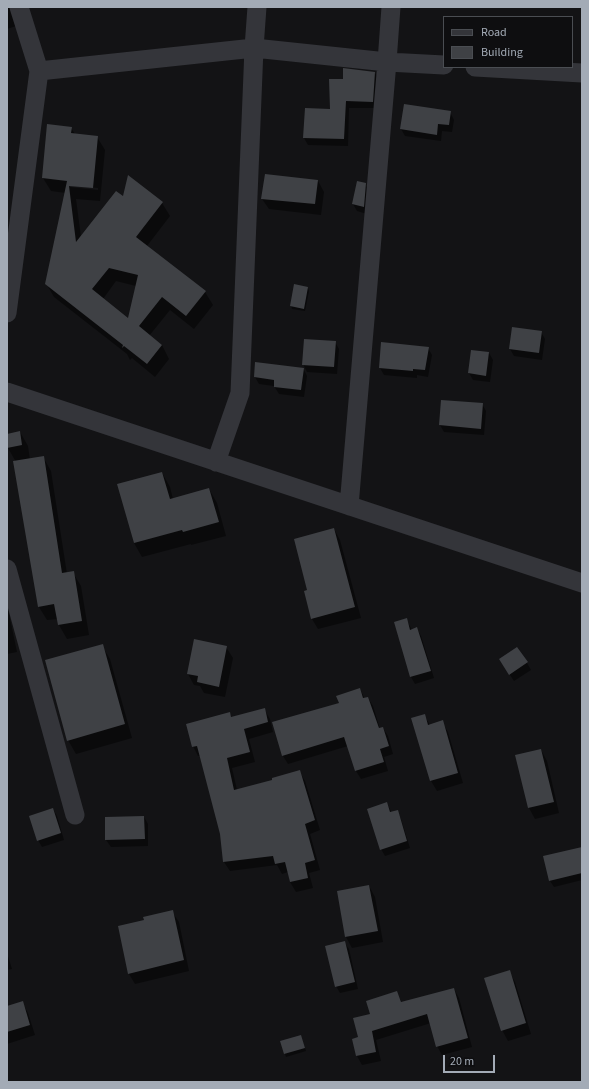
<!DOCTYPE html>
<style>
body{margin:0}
#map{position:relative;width:589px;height:1089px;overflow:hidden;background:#131315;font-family:"Source Sans 3",sans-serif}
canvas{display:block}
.frame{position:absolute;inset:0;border:8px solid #a3abb6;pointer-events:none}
.legend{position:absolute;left:443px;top:16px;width:130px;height:52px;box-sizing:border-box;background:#0e0e10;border:1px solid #4a4d52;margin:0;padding:5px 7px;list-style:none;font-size:12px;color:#a3abb6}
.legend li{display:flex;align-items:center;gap:8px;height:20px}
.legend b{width:20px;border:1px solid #4a4d52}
.scale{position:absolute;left:443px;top:1055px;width:52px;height:18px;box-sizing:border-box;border:2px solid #a3abb6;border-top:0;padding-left:5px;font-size:12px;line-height:14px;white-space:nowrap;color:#a3abb6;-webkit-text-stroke:3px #0e0e10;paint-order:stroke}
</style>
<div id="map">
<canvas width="589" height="1089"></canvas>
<div class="frame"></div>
<ul class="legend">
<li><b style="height:5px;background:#34353a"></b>Road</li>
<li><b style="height:11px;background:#3f4145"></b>Building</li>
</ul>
<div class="scale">20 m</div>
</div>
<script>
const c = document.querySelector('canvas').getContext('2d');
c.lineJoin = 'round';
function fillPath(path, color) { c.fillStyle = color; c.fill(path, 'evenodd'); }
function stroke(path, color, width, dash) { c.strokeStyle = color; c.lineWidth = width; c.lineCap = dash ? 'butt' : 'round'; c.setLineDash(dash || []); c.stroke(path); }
const shadow = new Path2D(`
 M 7,7 L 10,7 L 16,26 L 7,29 Z
 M 375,73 L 379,80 L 376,108 L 349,108 L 348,146 L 308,145 L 304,138 L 331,110 Z
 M 450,112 L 454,120 L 452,132 L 442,131 L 441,141 L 405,136 L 401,129 Z
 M 71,128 L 75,134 L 97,137 L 105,150 L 100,201 L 76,199 L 81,237 L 123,198 L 129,176 L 162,203 L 170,216 L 147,246 L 205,292 L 213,305 L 194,329 L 170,310 L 149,336 L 162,345 L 169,359 L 155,377 L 132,358 L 130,360 L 127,354 L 54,297 L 46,283 L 66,193 L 51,191 L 43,178 ZM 68,185 L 98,188 L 98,190 L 70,187 ZM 116,281 L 136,286 L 129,320 L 103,299 Z
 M 318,181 L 324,192 L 321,215 L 269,209 L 262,199 Z
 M 365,184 L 369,191 L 367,214 L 357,211 L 353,204 Z
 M 308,288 L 309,291 L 305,311 L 292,309 L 291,305 Z
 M 513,328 L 541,332 L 545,339 L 542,360 L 514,356 L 510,349 Z
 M 335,342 L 339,349 L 337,374 L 307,372 L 303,364 Z
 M 428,348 L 432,355 L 428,377 L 417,375 L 417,378 L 384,375 L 380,368 Z
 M 489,353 L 493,360 L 490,382 L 473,380 L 469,373 Z
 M 303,368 L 307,376 L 304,397 L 279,394 L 274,386 L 259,384 L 255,377 Z
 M 482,404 L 486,411 L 484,435 L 444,432 L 440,425 Z
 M 20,432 L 28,446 L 30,460 L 43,457 L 51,471 L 67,574 L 73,573 L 81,586 L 89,635 L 67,639 L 59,625 L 58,619 L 47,620 L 39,607 L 16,462 L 8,448 L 7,441 L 7,435 Z
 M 162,473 L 170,487 L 173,499 L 209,489 L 217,503 L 226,536 L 191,545 L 191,544 L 142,557 L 134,543 L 119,485 Z
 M 334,529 L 340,540 L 361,618 L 318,629 L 312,619 L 305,592 L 309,591 Z
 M 7,604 L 17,652 L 7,654 Z
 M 406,619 L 412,630 L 417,629 L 421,636 L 434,678 L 415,684 L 411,677 L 395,623 Z
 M 102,646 L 110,659 L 132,738 L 76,754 L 68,740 Z
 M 226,647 L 233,658 L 225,697 L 204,693 L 200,686 L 194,685 L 188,674 Z
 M 527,663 L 531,670 L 514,681 L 504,666 Z
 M 360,689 L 365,699 L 368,698 L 373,706 L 380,729 L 383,728 L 388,736 L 393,754 L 384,757 L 388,771 L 361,779 L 356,771 L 348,746 L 288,764 L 283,756 L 274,723 L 340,703 Z
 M 264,709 L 270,719 L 273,732 L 249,739 L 255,762 L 232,768 L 237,790 L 274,780 L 299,771 L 305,781 L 320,830 L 310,834 L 320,870 L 309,873 L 313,888 L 296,892 L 290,882 L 288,872 L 282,874 L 277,865 L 230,871 L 224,862 L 221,834 L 200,756 L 198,756 L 193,746 L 230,714 L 232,718 Z
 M 424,715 L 430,725 L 442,722 L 448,732 L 463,783 L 437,791 L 431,781 Z
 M 541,750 L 547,761 L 559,813 L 535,819 L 529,808 L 516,756 Z
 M 387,804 L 392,813 L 397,811 L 401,819 L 410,848 L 385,856 L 381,849 Z
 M 53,809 L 57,816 L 64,840 L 42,847 L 38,840 Z
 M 144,817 L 148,824 L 148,846 L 111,847 L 106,840 Z
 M 582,848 L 582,880 L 554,887 L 550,881 L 544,857 Z
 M 369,886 L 375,897 L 383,942 L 352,948 L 346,937 L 338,892 Z
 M 172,912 L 179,922 L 189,971 L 135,984 L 129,974 Z
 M 344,942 L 349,949 L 358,989 L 340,993 L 336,986 Z
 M 7,953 L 12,969 L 7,970 Z
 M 509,971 L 515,982 L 531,1034 L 508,1041 L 502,1030 Z
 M 454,989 L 459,998 L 472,1047 L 442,1055 L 437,1046 L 431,1023 L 376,1040 L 381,1061 L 362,1065 L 357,1056 L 353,1039 L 359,1038 L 371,1015 L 397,993 L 402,1003 Z
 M 22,1002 L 28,1013 L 35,1035 L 7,1044 L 7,1007 Z
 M 301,1036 L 306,1051 L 286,1057 L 281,1042 Z`);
const building = new Path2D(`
 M 343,68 L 375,72 L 373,102 L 346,101 L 344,139 L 303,138 L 305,108 L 330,109 L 329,79 L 343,79 Z
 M 404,104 L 451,111 L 449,125 L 438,124 L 437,135 L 400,129 Z
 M 47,124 L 72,127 L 71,133 L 98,136 L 93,188 L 69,186 L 76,242 L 116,191 L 123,196 L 128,175 L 163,202 L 136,237 L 206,291 L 186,316 L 162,297 L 139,326 L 162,345 L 147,364 L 124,346 L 122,348 L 123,345 L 45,284 L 67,181 L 42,178 ZM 109,268 L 138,275 L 128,318 L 92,289 Z
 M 265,174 L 318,180 L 315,204 L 261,199 Z
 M 357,181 L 366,183 L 364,207 L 352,204 Z
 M 294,284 L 308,287 L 304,309 L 290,306 Z
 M 512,327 L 542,331 L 539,353 L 509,349 Z
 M 304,339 L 336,341 L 334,367 L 302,365 Z
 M 381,342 L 429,347 L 425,370 L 413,369 L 413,371 L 379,368 Z
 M 471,350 L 489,352 L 486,376 L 468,373 Z
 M 255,362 L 304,368 L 301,390 L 274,387 L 274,380 L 254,377 Z
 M 441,400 L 483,403 L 481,429 L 439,425 Z
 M 20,431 L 22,445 L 7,448 L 7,434 Z
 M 44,456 L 62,573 L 74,571 L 82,621 L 58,625 L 54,604 L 38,607 L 13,461 Z
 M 162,472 L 170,499 L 209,488 L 219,522 L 183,532 L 182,530 L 134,543 L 117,484 Z
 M 334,528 L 355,607 L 311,619 L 304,591 L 307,590 L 294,539 Z
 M 407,618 L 410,630 L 417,627 L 431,671 L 410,677 L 394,622 Z
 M 194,639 L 227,646 L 219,687 L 197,682 L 198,676 L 187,674 Z
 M 103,644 L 125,724 L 67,741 L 45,660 Z
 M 517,647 L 528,662 L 509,675 L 499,659 Z
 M 360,688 L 363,698 L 368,697 L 379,728 L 383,727 L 389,746 L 380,749 L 384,762 L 355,771 L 344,737 L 282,756 L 272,722 L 339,703 L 336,696 Z
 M 265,708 L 268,722 L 244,729 L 250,752 L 227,758 L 234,790 L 272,780 L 272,778 L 300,770 L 315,820 L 305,824 L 315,860 L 305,863 L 308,878 L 290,882 L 285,862 L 275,864 L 273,856 L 223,862 L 220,834 L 197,746 L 192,747 L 186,724 L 230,712 L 231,717 Z
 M 425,714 L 428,725 L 443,720 L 458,773 L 430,781 L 411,718 Z
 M 541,749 L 554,802 L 528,808 L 515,755 Z
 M 387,802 L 390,812 L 398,810 L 407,841 L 380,850 L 367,809 Z
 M 53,808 L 61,833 L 37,841 L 29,816 Z
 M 144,816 L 145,839 L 105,840 L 105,817 Z
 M 582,847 L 582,873 L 549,881 L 543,856 Z
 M 369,885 L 378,931 L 345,937 L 337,891 Z
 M 173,910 L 184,960 L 128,974 L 118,926 L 144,920 L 143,917 Z
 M 345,941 L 355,982 L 335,987 L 325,946 Z
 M 510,970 L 526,1023 L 501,1031 L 484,978 Z
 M 454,988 L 468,1038 L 436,1047 L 427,1014 L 372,1031 L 376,1052 L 356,1056 L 352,1039 L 358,1037 L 353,1018 L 370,1014 L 366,1001 L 397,991 L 401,1002 Z
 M 23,1001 L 30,1025 L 7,1032 L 7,1006 Z
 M 301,1035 L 305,1048 L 284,1054 L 280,1041 Z`);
const minor = new Path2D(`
 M 19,7 L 39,71 L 254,48 L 387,62 L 444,65
 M 475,67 L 582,73
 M 7,313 L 39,71
 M 7,392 L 582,583
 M 216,462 L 240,393 L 254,48 L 257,7
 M 349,506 L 387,62 L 391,7
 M 7,569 L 75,815`);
fillPath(shadow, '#0007');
fillPath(building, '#3f4145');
stroke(minor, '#34353a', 19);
</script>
